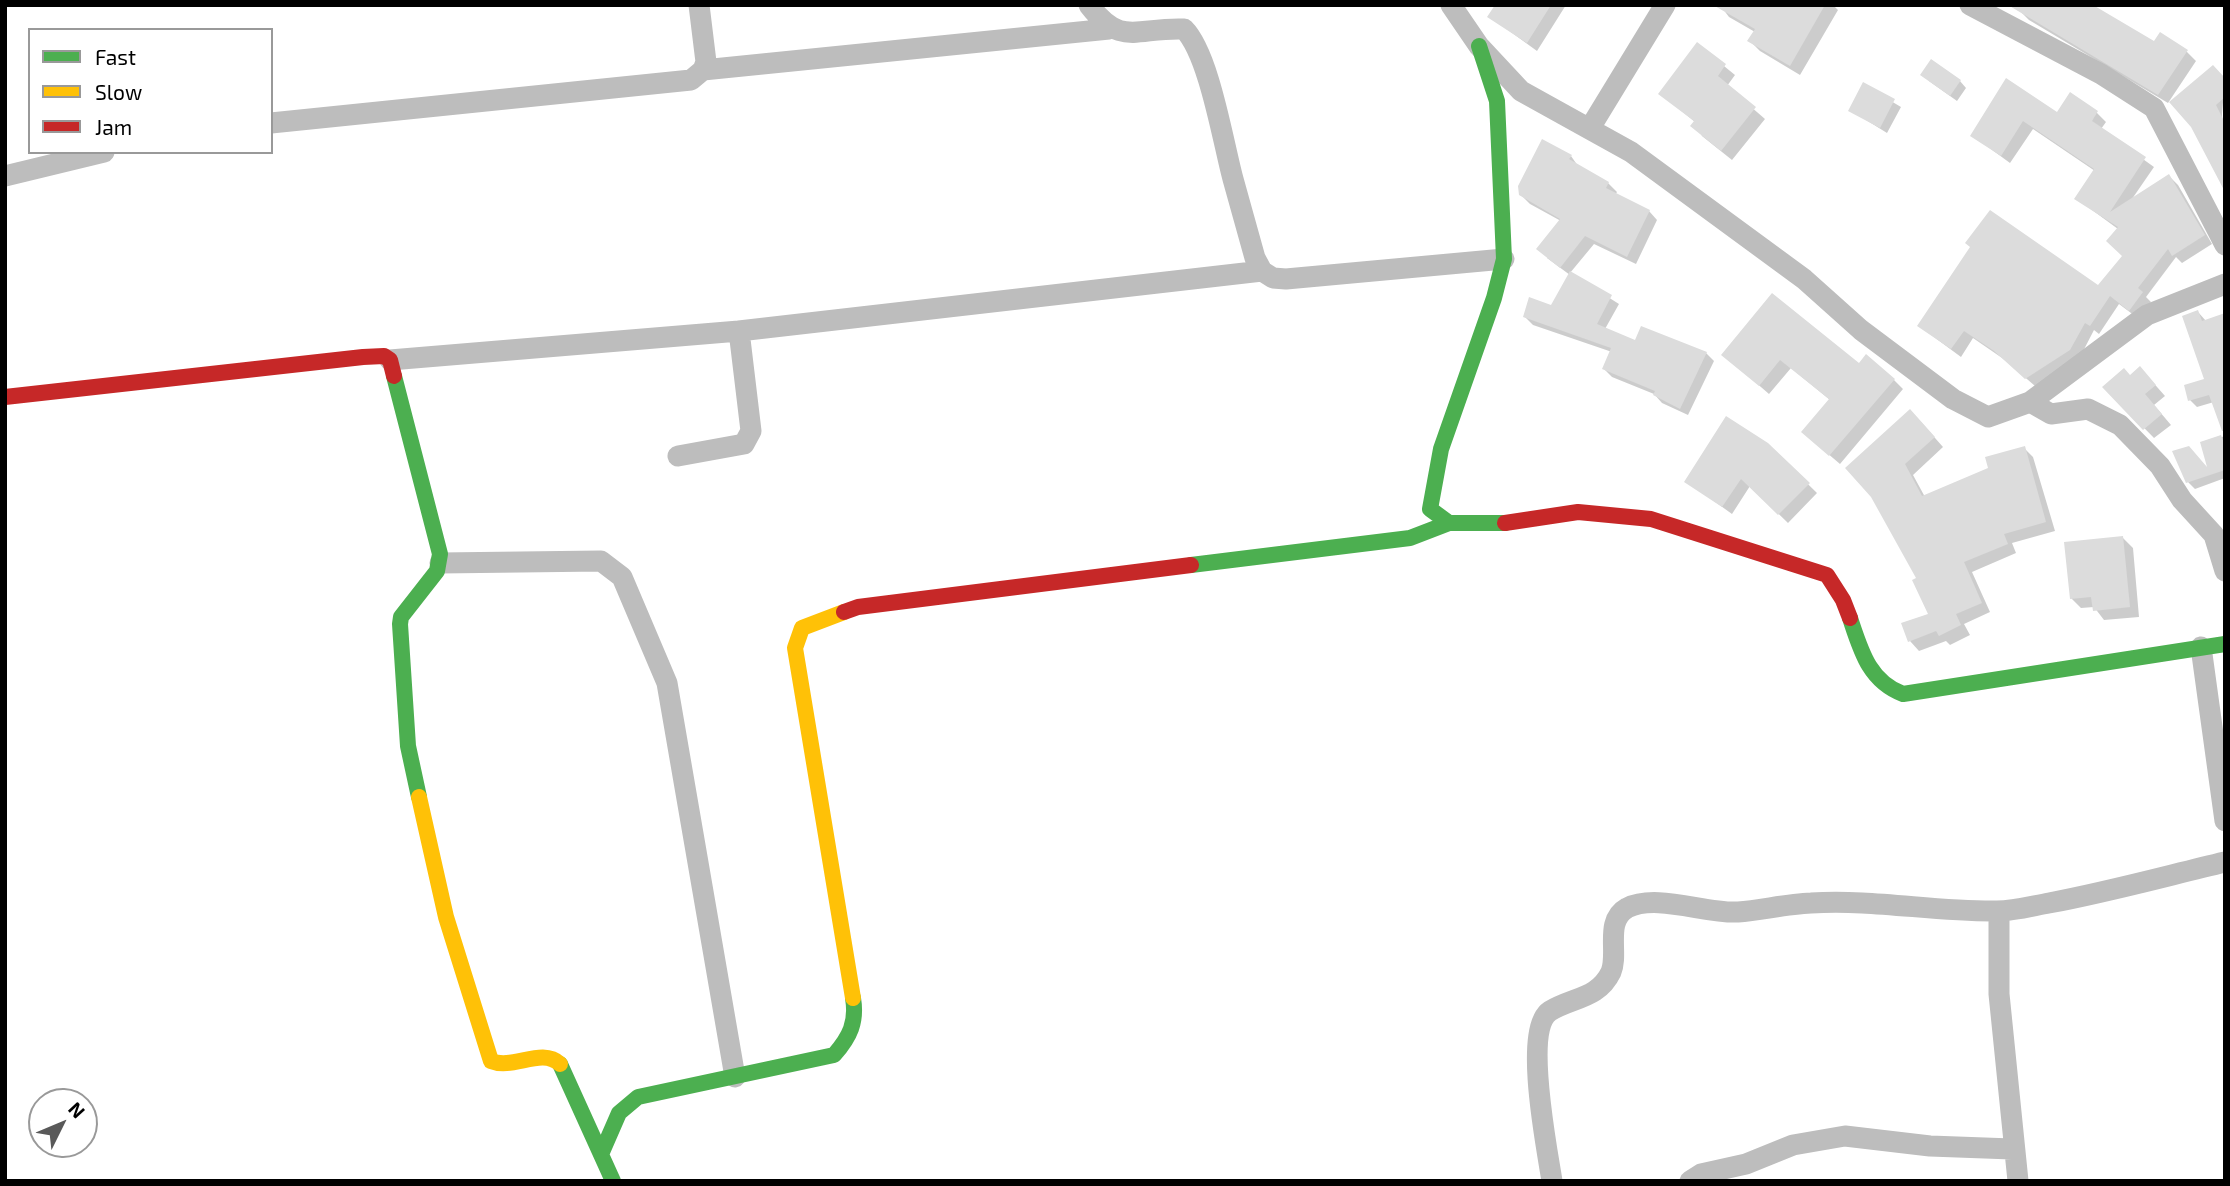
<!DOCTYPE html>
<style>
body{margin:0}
#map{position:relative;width:2230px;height:1186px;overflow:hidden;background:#fff;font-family:"Exo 2",sans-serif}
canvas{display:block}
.frame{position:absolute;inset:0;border:7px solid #000;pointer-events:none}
.legend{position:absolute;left:28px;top:28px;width:245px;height:126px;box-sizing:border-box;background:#fff;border:2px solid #999;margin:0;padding:9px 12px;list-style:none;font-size:21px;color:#000}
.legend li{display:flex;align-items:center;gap:14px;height:35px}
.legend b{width:35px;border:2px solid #999}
.north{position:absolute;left:28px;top:1088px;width:70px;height:70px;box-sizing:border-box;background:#fff;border:2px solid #999;border-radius:50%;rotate:47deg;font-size:19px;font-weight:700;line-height:28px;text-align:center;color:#000}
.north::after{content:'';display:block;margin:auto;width:24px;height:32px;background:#595959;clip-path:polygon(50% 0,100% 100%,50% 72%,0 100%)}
</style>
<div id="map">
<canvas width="2230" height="1186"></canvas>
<div class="frame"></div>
<ul class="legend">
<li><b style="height:9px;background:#4caf50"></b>Fast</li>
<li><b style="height:9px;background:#ffc107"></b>Slow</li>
<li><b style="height:9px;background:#c62828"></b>Jam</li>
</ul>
<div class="north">N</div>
</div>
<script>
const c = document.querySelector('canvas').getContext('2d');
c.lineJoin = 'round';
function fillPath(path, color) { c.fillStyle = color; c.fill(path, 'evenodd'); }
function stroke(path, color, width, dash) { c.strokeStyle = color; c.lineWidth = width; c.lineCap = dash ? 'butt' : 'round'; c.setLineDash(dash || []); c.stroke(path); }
const shadow = new Path2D(`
 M 1497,5 L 1566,5 L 1537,51 L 1490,17 Z
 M 1720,5 L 1833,5 L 1838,10 L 1800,75 L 1760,51 L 1750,41 L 1755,32 L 1729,17 Z
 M 2020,11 L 2187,52 L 2196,61 L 2168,103 L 2029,20 Z
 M 1697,44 L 1735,75 L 1727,86 L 1765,119 L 1732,160 L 1702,136 L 1695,122 L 1661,94 Z
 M 2225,80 L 2222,114 L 2225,187 L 2193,126 Z
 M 1929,81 L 1960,81 L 1966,88 L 1957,101 Z
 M 2006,81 L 2058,114 L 2097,113 L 2106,122 L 2101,129 L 2154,167 L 2132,199 L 2169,176 L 2178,185 L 2212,244 L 2182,263 L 2176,257 L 2146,297 L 2151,302 L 2139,319 L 2119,304 L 2099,334 L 2094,330 L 2079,359 L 2035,386 L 2005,360 L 1973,338 L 1961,357 L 1919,326 L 2098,287 L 2124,256 L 2118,229 L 2077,199 L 2095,171 L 2033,129 L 2010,163 L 1973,136 Z
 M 1864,85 L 1901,107 L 1887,133 L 1850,110 Z
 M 1571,156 L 1578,166 L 1608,183 L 1617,192 L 1615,195 L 1649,211 L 1657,220 L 1636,264 L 1594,244 L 1570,273 L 1619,304 L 1605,329 L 1636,342 L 1642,328 L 1706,353 L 1714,361 L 1688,415 L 1662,403 L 1654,394 L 1612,377 L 1604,369 L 1612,352 L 1533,325 L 1525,317 L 1552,307 L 1570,275 L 1547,258 L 1561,221 L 1530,204 L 1520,194 Z
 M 2198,312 L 2206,321 L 2225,315 L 2225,433 L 2214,402 L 2197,407 L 2190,400 L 2206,380 Z
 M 1724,355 L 1859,366 L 1894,380 L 1903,389 L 1840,464 L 1813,441 L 1830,400 L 1791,368 L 1769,394 Z
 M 2131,377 L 2150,379 L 2165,396 L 2154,405 L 2171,425 L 2154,438 L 2104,387 Z
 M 1920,421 L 1943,447 L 1913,475 L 1925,497 L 1990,469 L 2024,448 L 2033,457 L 2055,531 L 2012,543 L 2016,553 L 1972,572 L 1990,612 L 1964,624 L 1970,635 L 1950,645 L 1946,641 L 1919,651 L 1910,641 L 1930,615 L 1918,579 L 1872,496 Z
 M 2225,436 L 2225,478 L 2195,489 L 2188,482 L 2210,472 L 2202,443 Z
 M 1767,444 L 1817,493 L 1788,523 L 1750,486 L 1732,514 L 1686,481 Z
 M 2123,538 L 2133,548 L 2139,617 L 2104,620 L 2094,607 L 2081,608 L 2071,598 Z`);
const building = new Path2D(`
 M 1495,5 L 1551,5 L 1527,43 L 1487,17 Z
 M 1713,5 L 1825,5 L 1790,66 L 1747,41 L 1755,29 Z
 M 2008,5 L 2093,5 L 2154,41 L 2160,32 L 2188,50 L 2158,95 Z
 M 1697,42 L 1726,64 L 1718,76 L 1756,107 L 1721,151 L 1690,126 L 1694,121 L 1658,94 Z
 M 1931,59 L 1961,80 L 1950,96 L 1920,75 Z
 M 2213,65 L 2225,78 L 2225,97 L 2216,105 L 2225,123 L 2225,192 L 2191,127 L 2169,102 Z
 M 2006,78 L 2057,112 L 2070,92 L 2098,111 L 2092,121 L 2146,157 L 2110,212 L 2169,174 L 2205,235 L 2172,256 L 2168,249 L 2138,288 L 2143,292 L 2129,311 L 2110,296 L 2090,326 L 2085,323 L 2070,350 L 2025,379 L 1994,351 L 1964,331 L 1951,349 L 1917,326 L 1970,247 L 1965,243 L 1990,210 L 2098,285 L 2122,256 L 2106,241 L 2118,227 L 2074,199 L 2094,169 L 2023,121 L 2001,156 L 1970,136 Z
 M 1863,82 L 1895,99 L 1880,128 L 1848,111 Z
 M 1542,139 L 1572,155 L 1569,159 L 1609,182 L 1606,188 L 1650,210 L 1627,257 L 1585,236 L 1560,268 L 1536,249 L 1560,219 L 1519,195 L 1518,186 Z
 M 1570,271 L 1612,295 L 1597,324 L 1635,340 L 1641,326 L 1707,352 L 1680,409 L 1653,395 L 1655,391 L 1602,369 L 1611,348 L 1523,317 L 1529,297 L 1551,305 Z
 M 1772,293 L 1859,363 L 1866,354 L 1895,379 L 1829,456 L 1801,432 L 1829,399 L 1780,360 L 1759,386 L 1721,355 Z
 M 2198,310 L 2202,321 L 2225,313 L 2225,431 L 2222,431 L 2209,395 L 2188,401 L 2184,385 L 2204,379 L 2182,316 Z
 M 2140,366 L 2156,385 L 2145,394 L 2162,414 L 2143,430 L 2102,387 L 2124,368 L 2130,375 Z
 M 1910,409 L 1935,437 L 1905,464 L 1922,496 L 1988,468 L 1985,457 L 2025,446 L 2046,522 L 2004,534 L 2008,544 L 1964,562 L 1982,603 L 1956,614 L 1961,625 L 1939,636 L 1936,631 L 1908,642 L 1901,623 L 1928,614 L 1912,580 L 1916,578 L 1871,497 L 1845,468 Z
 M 1726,416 L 1768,443 L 1810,483 L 1778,515 L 1741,479 L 1722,507 L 1684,482 Z
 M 2221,435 L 2225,446 L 2225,470 L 2186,483 L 2172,451 L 2189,446 L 2207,467 L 2200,442 Z
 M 2123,536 L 2130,607 L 2093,611 L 2091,597 L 2070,599 L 2064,542 Z`);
const street = new Path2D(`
 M 1089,5 C 1122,48 1136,27 1184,29 C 1209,54 1223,142 1233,179 C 1240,205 1248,232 1255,258 L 1262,271 L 1273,278 L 1286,279 L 1504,259
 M 1451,5 L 1479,46 L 1521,91 L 1631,152 L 1804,279 L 1861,330 L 1953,399 L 1988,417 L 2030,402 L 2147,315 L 2225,284
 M 1970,5 L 2101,74 L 2154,108 L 2225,245
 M 703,70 L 1109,29
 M 271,123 L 691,80 L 703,70 L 706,62 L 699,5
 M 1590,128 L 1665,5
 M 5,176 L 104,152
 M 390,360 L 739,331 L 1262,271
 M 2030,402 L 2051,414 L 2088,409 L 2120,425 L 2160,466 L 2182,500 L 2214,535 L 2225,571
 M 678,456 L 744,444 L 751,431 L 739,331
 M 440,563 L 601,561 L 622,577 L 667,683 L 735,1077
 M 2201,647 L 2225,821
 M 1999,911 L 1999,994 L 2018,1181
 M 1552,1181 C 1547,1149 1523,1029 1550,1011 C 1573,997 1598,999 1611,972 C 1619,953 1604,921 1627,908 C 1656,893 1706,914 1738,912 C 1762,910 1787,904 1811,903 C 1873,899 1935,912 1997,911 C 2014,911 2032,906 2049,903 C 2108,892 2166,876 2225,862
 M 1690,1181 L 1701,1174 L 1746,1164 L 1793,1145 L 1845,1136 L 1930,1146 L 2012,1149`);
const fast = new Path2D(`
 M 1479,46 L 1497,101 L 1504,259 L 1494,298 L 1441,449 L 1430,509 L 1449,523 L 1505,523
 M 394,376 L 440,554 L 437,571 L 401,617 L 400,624 L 408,746 L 419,797
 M 1191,565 L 1410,538 L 1449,523
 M 1850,618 C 1861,651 1869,681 1903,694 L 2225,644
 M 560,1064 L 613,1181
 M 602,1152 L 619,1113 L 638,1097 L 834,1055 C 850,1037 857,1022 853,998`);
const slow = new Path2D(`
 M 844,612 L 802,628 L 795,648 L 853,998
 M 419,797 L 446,917 L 491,1061 C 513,1070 542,1047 560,1064`);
const jam = new Path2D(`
 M 5,397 L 363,357 L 384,356 L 390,360 L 394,376
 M 1505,523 L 1578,512 L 1651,519 L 1827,575 L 1843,600 L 1850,618
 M 844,612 L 858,607 L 1191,565`);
fillPath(shadow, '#0003');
fillPath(building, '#dcdcdc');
stroke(street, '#bdbdbd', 21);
stroke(fast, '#4caf50', 16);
stroke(slow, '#ffc107', 16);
stroke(jam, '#c62828', 16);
</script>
